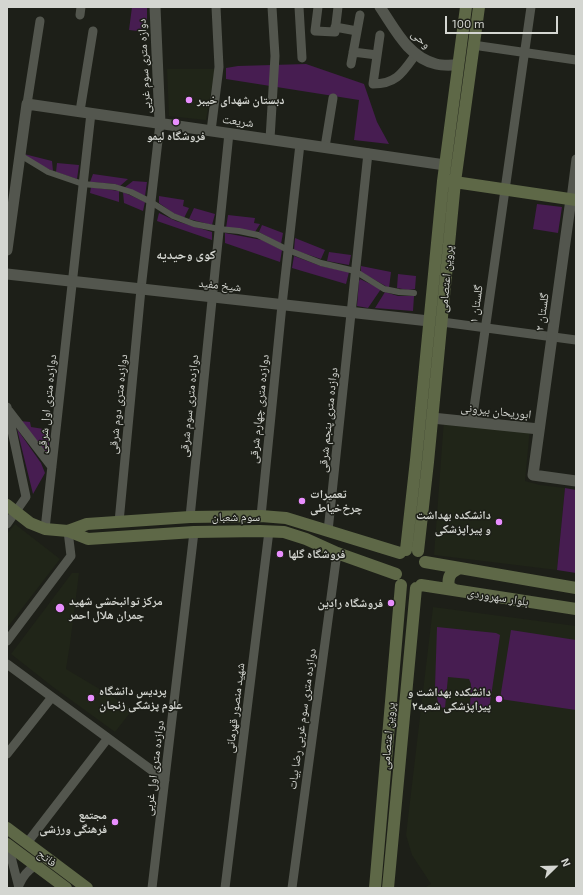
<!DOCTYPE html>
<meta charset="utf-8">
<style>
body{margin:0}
#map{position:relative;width:583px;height:895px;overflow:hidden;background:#1d1f18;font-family:"Exo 2",sans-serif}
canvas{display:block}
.frame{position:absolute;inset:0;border:8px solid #d4d6d1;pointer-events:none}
.north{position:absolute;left:535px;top:847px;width:40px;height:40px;-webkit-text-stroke:3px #1d1f18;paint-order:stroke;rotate:67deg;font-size:11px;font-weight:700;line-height:16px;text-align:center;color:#d4d6d1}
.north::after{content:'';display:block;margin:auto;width:14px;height:18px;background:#d4d6d1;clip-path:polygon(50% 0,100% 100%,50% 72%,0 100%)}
.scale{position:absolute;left:445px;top:16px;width:113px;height:18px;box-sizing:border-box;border:2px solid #d4d6d1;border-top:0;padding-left:5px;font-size:12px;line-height:14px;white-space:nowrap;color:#d4d6d1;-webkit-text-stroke:3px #1d1f18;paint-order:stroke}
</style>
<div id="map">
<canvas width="583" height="895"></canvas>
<div class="frame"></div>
<div class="north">N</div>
<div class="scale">100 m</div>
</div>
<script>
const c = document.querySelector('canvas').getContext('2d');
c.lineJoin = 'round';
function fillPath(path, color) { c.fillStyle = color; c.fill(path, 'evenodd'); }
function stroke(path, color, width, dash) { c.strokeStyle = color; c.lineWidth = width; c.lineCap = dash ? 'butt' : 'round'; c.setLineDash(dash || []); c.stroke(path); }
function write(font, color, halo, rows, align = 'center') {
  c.font = font + ' "Exo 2","Noto Naskh Arabic",sans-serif'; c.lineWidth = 3; c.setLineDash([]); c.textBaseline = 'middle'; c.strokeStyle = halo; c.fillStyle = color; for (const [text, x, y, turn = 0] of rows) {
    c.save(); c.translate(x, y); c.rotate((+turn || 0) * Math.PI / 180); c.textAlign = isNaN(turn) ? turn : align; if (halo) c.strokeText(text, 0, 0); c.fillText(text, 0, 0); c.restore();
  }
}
const built = new Path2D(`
 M 167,69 L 215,69 L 206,120 L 169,116 Z
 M 444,419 L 530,428 L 525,481 L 540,485 L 565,488 L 557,570 L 434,555 Z
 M 15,524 L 60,559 L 7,628 L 7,534 Z
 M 72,573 L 79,573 L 70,644 L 66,669 L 133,709 L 115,732 L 53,687 L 11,654 Z
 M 433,607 L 576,626 L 576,888 L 424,888 L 431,884 L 412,855 L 406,835 Z`);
const green = new Path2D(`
 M 132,7 L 147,7 L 147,32 L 129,30 Z
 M 306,64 L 364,84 L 377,122 L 389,144 L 354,140 L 359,100 L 226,79 L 226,68 L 238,66 Z
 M 24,154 L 52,161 L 53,171 L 39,165 Z
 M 57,163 L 79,165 L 77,179 L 56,172 Z
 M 93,174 L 128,179 L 120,186 L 115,184 L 90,182 Z
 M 133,181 L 147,182 L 145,196 L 124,188 Z
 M 91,187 L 119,191 L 119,202 L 90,193 Z
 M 123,192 L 145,202 L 143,211 L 124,203 Z
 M 159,196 L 184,200 L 183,206 L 189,208 L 184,218 L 173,213 L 159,203 Z
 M 537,204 L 562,207 L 558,233 L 533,229 Z
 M 194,208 L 215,214 L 212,225 L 189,219 Z
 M 159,213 L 176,221 L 212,232 L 212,240 L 157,221 Z
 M 228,215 L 255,218 L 254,223 L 260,224 L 255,232 L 226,228 Z
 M 262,225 L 283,233 L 281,244 L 259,232 Z
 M 225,233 L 262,240 L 282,250 L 280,262 L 225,243 Z
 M 295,238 L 325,250 L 321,259 L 294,250 Z
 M 329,252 L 351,255 L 349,265 L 327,261 Z
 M 294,256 L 321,266 L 349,272 L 346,284 L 292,268 Z
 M 361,266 L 391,272 L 389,288 L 361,272 Z
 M 398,274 L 416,276 L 415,289 L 408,290 L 397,288 Z
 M 360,279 L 381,289 L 368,308 L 357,306 L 359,281 Z
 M 385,292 L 398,296 L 414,296 L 413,311 L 375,308 Z
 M 20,421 L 30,422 L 31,427 L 50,430 L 48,456 Z
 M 17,429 L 41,463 L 45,473 L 33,494 Z
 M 565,488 L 576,490 L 576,573 L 557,570 Z
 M 437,627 L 496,633 L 500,635 L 489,710 L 470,710 L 471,684 L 469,679 L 448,677 L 445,708 L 439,707 L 435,687 Z
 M 511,630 L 576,640 L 576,710 L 500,699 Z`);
const pedestrian = new Path2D(`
 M 20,155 L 48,172 L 83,184 L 115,187 L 131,192 L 151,202 L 173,216 L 194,224 L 219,229 L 239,231 L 258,235 L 288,250 L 321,263 L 355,271 L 384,289 L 399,292 L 414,293`);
const minor = new Path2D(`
 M 299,7 L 302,58
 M 318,7 L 315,31 L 335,32 L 338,7
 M 80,15 L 81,7
 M 335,27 L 357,31
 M 380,35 L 373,84 C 397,84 403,72 416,54
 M 473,45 L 576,60
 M 353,52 L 377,55
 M 351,64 L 360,15
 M 27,104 L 40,21
 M 80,111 L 93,31
 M 211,131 L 219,67 L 216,7
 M 270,139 L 275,56 L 272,7
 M 325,147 L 333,98
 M 571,199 L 576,159
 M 442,322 L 576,340
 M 7,407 L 26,497 L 7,524
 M 9,411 L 52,467
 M 472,422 L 531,7
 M 261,516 L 282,305 L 300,144
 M 190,517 L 229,133
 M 119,522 L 141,289 L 160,123
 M 45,529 L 91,113
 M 328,531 L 368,153
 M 7,641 L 71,556 L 68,531
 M 7,664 L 165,780
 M 7,754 L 52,697
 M 27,843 L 108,738
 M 8,845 L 19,888
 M 19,885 C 23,876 27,871 36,865
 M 152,888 L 194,532
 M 225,888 L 269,531
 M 292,888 L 337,553`);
const tertiary = new Path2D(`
 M 155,7 L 160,123
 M 380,7 C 395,29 408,57 436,64 C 443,66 451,65 458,65
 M 571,199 L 533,475 L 576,481
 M 7,250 L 27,104 L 445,165
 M 7,274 L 429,321
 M 432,418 L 539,429`);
const secondary = new Path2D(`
 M 448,181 L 576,200
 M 7,505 L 30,523 L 45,529 L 68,531 L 88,539 L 194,532 L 260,531 L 284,532 L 306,539 L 337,553 L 396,574
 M 68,531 L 87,524 L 190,517 L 261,516 L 286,518 L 400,553
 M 406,550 L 416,460 L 443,181 L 466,7
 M 418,551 L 428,462 L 455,182 L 479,7
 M 425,562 L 576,588
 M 421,585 L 576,609
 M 455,590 L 449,587 C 447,576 451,572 460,568
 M 7,828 L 87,888
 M 7,844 L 66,888
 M 375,888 L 401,585
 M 388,888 L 416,588`);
const markers = [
 [189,100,4,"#e98efe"],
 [176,122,4,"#e98efe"],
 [302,501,4,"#e98efe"],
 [499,522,4,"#e98efe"],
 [280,554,4,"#e98efe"],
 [391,603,4,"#e98efe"],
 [60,608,5,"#e98efe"],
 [91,698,4,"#e98efe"],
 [499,699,4,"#e98efe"],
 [115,822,4,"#e98efe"]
];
const streetNames = [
 ["وحی",421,39,44],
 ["دوازه متری سوم غربی",144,66,-93],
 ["شریعت",238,121,8],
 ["پروین اعتصامی",446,279,-85],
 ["شیخ مفید",220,285,6],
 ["گلستان ۱",476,304,-82],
 ["گلستان ۲",542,312,-82],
 ["دوازده متری اول شرقی",47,404,-84],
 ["دوازده متری دوم شرقی",118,404,-84],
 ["دوازده متری سوم شرقی",189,406,-84],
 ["دوازده متری چهارم شرقی",259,409,-84],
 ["ابوریحان بیرونی",496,411,6],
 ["دوازده متری پنجم شرقی",328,420,-84],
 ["سوم شعبان",236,517],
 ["بلوار سهروردی",498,597,9],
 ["شهید منصور قهرمانی",235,708,-83],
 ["دوازده متری سوم غربی رضا بیات",302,719,-82],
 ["پروین اعتصامی",388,736,-85],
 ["دوازده متری اول غربی",154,768,-83],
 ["فاتح",47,858,37]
];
const poiNames = [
 ["دبستان شهدای خیبر",197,100],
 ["فروشگاه لیمو",176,136,"center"],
 ["تعمیرات",310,494],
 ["چرخ‌خیاطی",310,508],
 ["دانشکده بهداشت",491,515,"right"],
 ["و پیراپزشکی",491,529,"right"],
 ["فروشگاه گلها",288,554],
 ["مرکز توانبخشی شهید",69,601],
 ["چمران هلال احمر",69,615],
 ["فروشگاه رادین",383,603,"right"],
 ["پردیس دانشگاه",99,691],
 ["علوم پزشکى زنجان",99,705],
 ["دانشکده بهداشت و",491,692,"right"],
 ["پیراپزشکى شعبه۲",491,706,"right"],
 ["مجتمع",107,815,"right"],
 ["فرهنگی ورزشی",107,829,"right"]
];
const neighbourhoodNames = [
 ["کوی وحیدیه",186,255]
];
fillPath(built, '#202518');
fillPath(green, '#471d51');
stroke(pedestrian, '#53564e', 6);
stroke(minor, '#53564e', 9);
stroke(tertiary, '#53564e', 11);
stroke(secondary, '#5e6847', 12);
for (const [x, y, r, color] of markers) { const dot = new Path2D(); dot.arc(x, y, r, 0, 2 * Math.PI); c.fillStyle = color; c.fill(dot); stroke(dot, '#1d1f18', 1.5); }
write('12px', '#d4d6d1', '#1d1f18', streetNames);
write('bold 12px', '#d4d6d1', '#1d1f18', poiNames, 'left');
write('bold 13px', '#d4d6d1', '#1d1f18', neighbourhoodNames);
</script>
